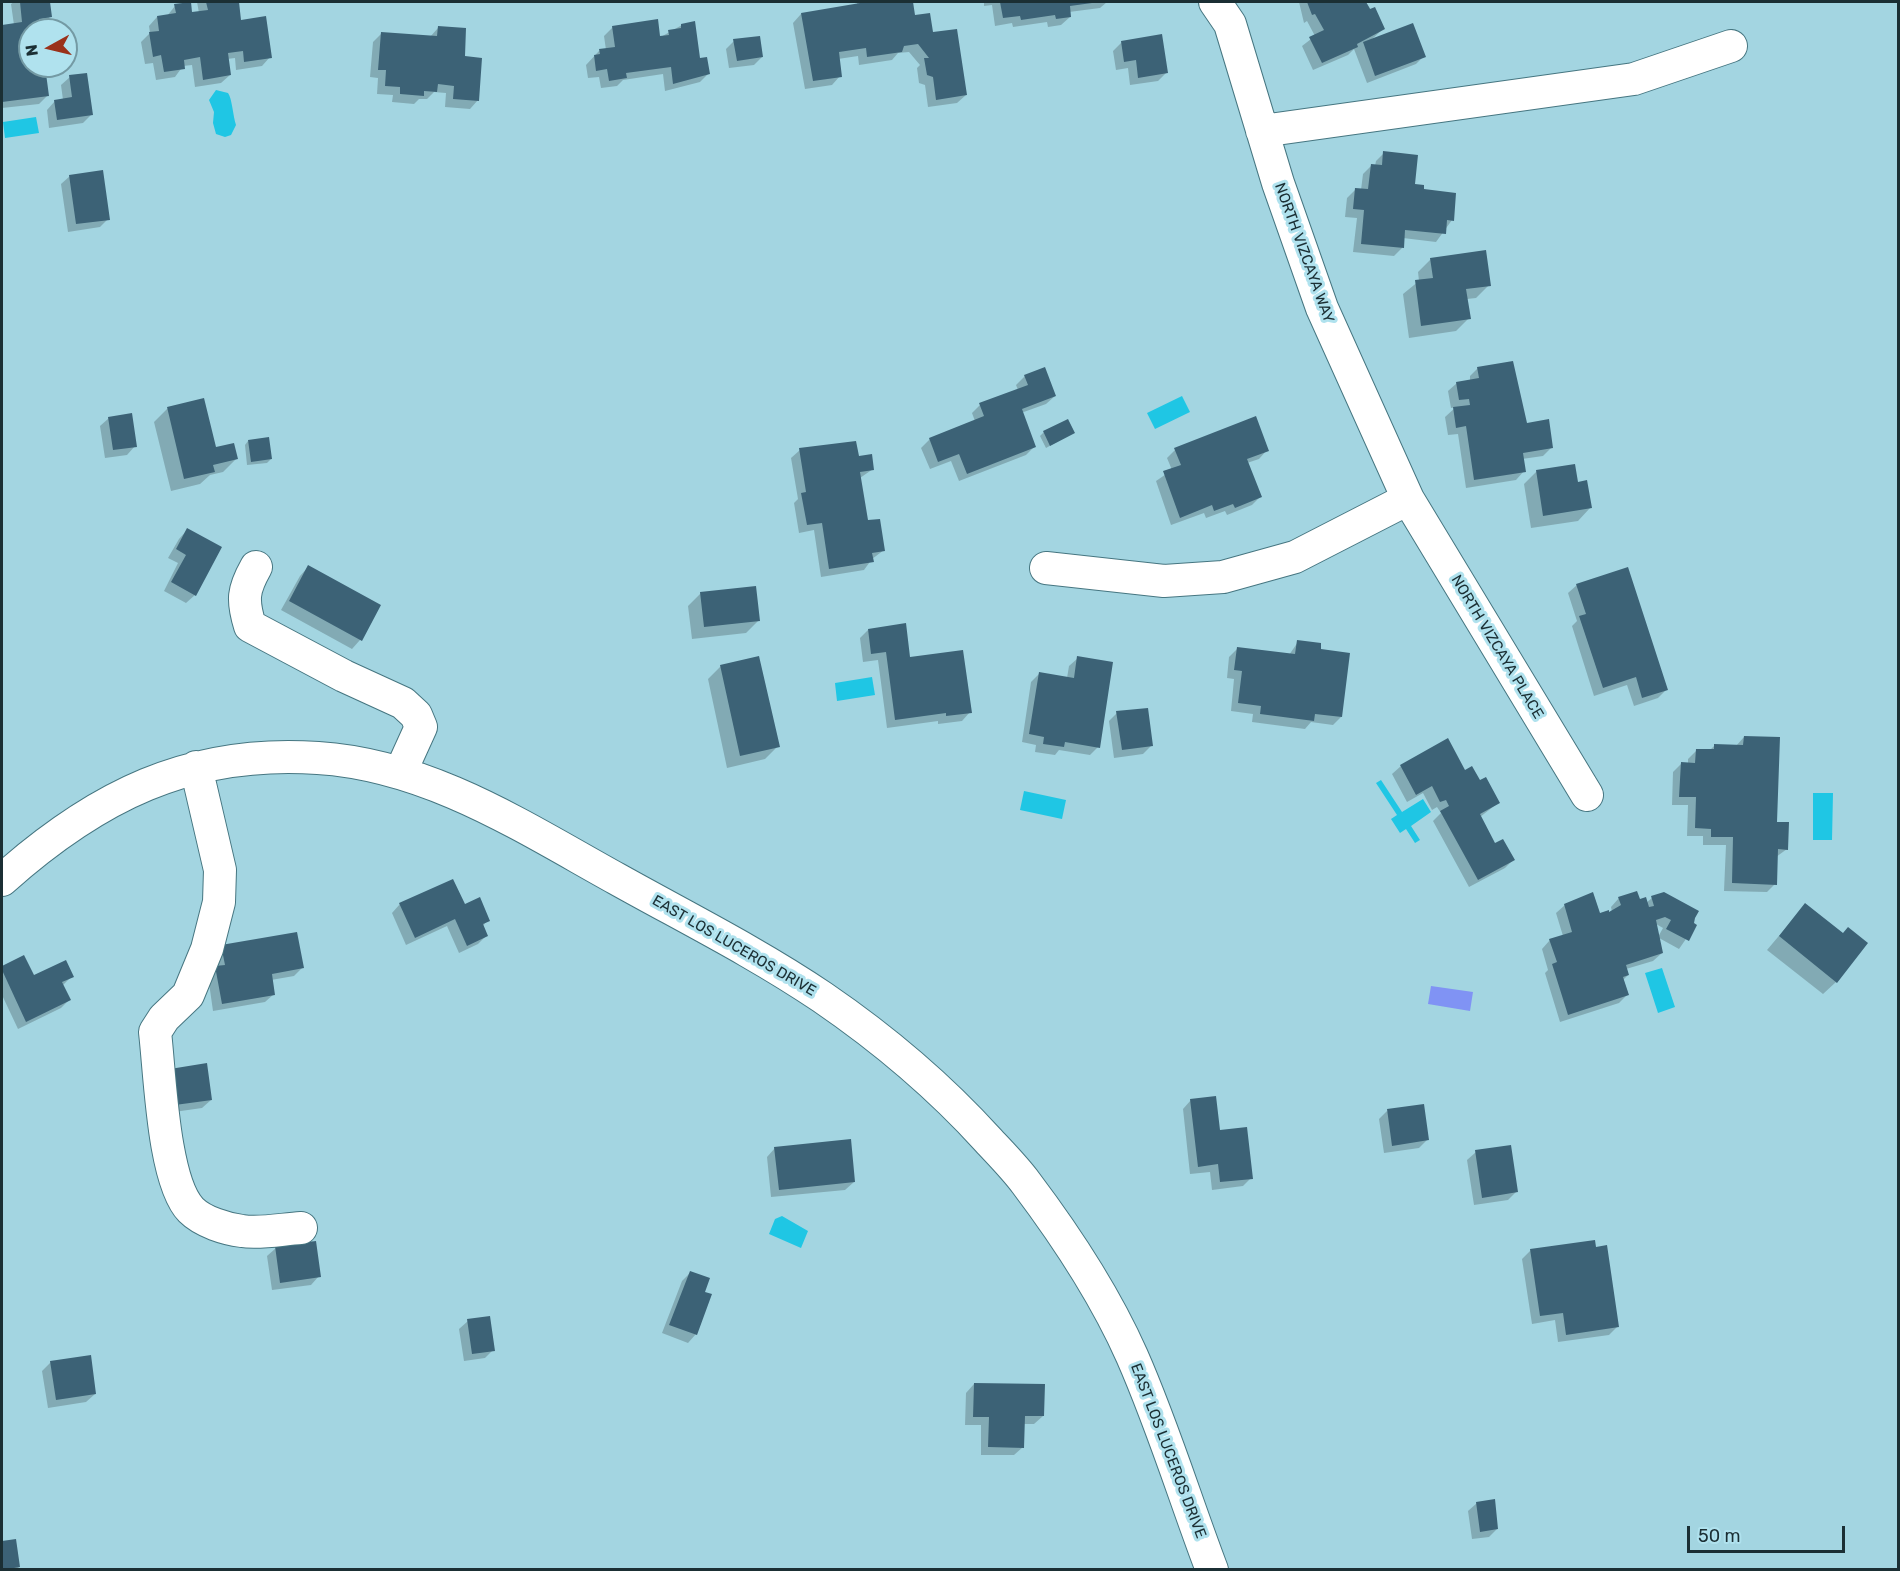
<!DOCTYPE html>
<style>
body{margin:0}
#map{position:relative;width:1900px;height:1571px;overflow:hidden;background:#a3d5e1;font-family:Rubik,sans-serif}
canvas{display:block}
.frame{position:absolute;inset:0;border:3px solid #1b2f34;pointer-events:none}
.north{position:absolute;left:18px;top:18px;width:60px;height:60px;box-sizing:border-box;background:#b0e2ee;border:2px solid #749aa4;border-radius:50%;rotate:262deg;font-size:16px;font-weight:700;line-height:24px;text-align:center;color:#1b2f34}
.north::after{content:'';display:block;margin:auto;width:21px;height:27px;background:#9a311a;clip-path:polygon(50% 0,100% 100%,50% 72%,0 100%)}
.scale{position:absolute;left:1687px;top:1526px;width:158px;height:27px;box-sizing:border-box;border:3px solid #1b2f34;border-top:0;padding-left:8px;font-size:18px;line-height:21px;white-space:nowrap;color:#1b2f34;-webkit-text-stroke:4px #b0e2ee;paint-order:stroke}
</style>
<div id="map">
<canvas width="1900" height="1571"></canvas>
<div class="frame"></div>
<div class="north">N</div>
<div class="scale">50 m</div>
</div>
<script>
const c = document.querySelector('canvas').getContext('2d');
c.lineJoin = 'round';
function fillPath(path, color) { c.fillStyle = color; c.fill(path, 'evenodd'); }
function stroke(path, color, width, dash) { c.strokeStyle = color; c.lineWidth = width; c.lineCap = dash ? 'butt' : 'round'; c.setLineDash(dash || []); c.stroke(path); }
function write(font, color, halo, rows, align = 'center') {
  c.font = font + ' Rubik,sans-serif'; c.lineWidth = 6; c.setLineDash([]); c.textBaseline = 'middle'; c.strokeStyle = halo; c.fillStyle = color; for (const [text, x, y, turn = 0] of rows) {
    c.save(); c.translate(x, y); c.rotate((+turn || 0) * Math.PI / 180); c.textAlign = isNaN(turn) ? turn : align; if (halo) c.strokeText(text, 0, 0); c.fillText(text, 0, 0); c.restore();
  }
}
const green = new Path2D(`
 M 1431,986 L 1473,992 L 1470,1011 L 1428,1004 Z`);
const water = new Path2D(`
 M 216,90 L 228,93 C 232,98 233,116 236,125 L 231,135 L 225,137 L 216,134 L 213,123 L 214,112 L 209,100 Z
 M 36,117 L 39,133 L 5,138 L 3,122 Z
 M 1182,396 L 1190,412 L 1155,429 L 1147,413 Z
 M 872,677 L 875,695 L 837,701 L 835,683 Z
 M 1381,780 L 1402,812 L 1423,799 L 1431,812 L 1411,826 L 1420,840 L 1415,843 L 1406,829 L 1400,833 L 1391,819 L 1397,815 L 1376,783 Z
 M 1024,791 L 1066,800 L 1062,819 L 1020,810 Z
 M 1813,793 L 1833,793 L 1832,840 L 1813,840 Z
 M 1662,968 L 1675,1007 L 1658,1013 L 1645,973 Z
 M 782,1216 L 808,1231 L 801,1248 L 769,1234 L 775,1219 Z`);
const shadow = new Path2D(`
 M 14,2 L 48,2 L 50,17 L 39,25 L 39,30 L 30,30 L 30,66 L 44,66 L 48,95 L 39,104 L 2,108 L 2,26 L 14,25 L 11,4 Z
 M 197,2 L 237,2 L 240,22 L 270,57 L 262,66 L 236,70 L 235,58 L 227,59 L 230,75 L 221,83 L 195,87 L 192,65 L 183,66 L 175,77 L 156,80 L 153,63 L 145,64 L 141,42 L 150,33 L 149,26 L 157,17 L 167,16 L 175,6 L 191,14 L 199,13 Z
 M 857,2 L 899,2 L 899,6 L 931,34 L 966,95 L 957,103 L 928,107 L 925,85 L 919,83 L 917,68 L 920,65 L 909,52 L 898,53 L 892,60 L 859,65 L 858,56 L 838,59 L 840,76 L 832,85 L 805,89 L 793,23 L 801,14 L 857,6 Z
 M 984,2 L 1107,2 L 1100,8 L 1069,12 L 1070,17 L 1061,25 L 1048,27 L 1047,22 L 1013,27 L 1012,23 L 995,26 L 992,5 L 984,6 Z
 M 1299,2 L 1366,2 L 1383,29 L 1371,40 L 1424,56 L 1416,64 L 1367,83 L 1354,49 L 1348,55 L 1313,70 L 1302,46 L 1315,36 L 1307,21 L 1304,23 Z
 M 682,25 L 708,74 L 700,82 L 665,91 L 663,74 L 623,80 L 617,86 L 601,88 L 599,77 L 588,78 L 586,65 L 599,51 L 606,50 L 604,36 L 613,27 L 659,38 Z
 M 438,28 L 463,58 L 478,100 L 470,109 L 445,107 L 446,93 L 434,92 L 427,99 L 419,99 L 414,104 L 392,102 L 393,95 L 377,94 L 378,78 L 370,77 L 373,42 L 381,34 L 430,37 Z
 M 734,41 L 762,57 L 754,65 L 729,68 L 726,49 Z
 M 1122,42 L 1167,72 L 1158,81 L 1130,85 L 1128,68 L 1116,70 L 1113,51 Z
 M 70,77 L 91,115 L 83,123 L 49,128 L 47,110 L 55,101 L 63,100 L 61,85 Z
 M 1384,153 L 1413,185 L 1452,220 L 1436,242 L 1403,238 L 1402,248 L 1394,256 L 1353,252 L 1357,218 L 1345,217 L 1347,198 L 1356,189 L 1361,190 L 1363,174 L 1371,166 L 1375,166 L 1376,161 Z
 M 70,176 L 108,219 L 100,227 L 68,232 L 61,184 Z
 M 1431,259 L 1489,285 L 1476,298 L 1467,299 L 1469,318 L 1456,331 L 1409,338 L 1403,294 L 1419,281 L 1418,272 Z
 M 1478,368 L 1526,425 L 1551,448 L 1543,456 L 1522,459 L 1524,471 L 1516,480 L 1466,488 L 1458,434 L 1448,435 L 1445,417 L 1456,407 L 1451,408 L 1448,391 L 1457,383 L 1470,381 L 1470,376 Z
 M 1025,376 L 1055,396 L 1046,404 L 1021,413 L 1034,447 L 1026,455 L 959,481 L 951,461 L 930,469 L 921,448 L 930,439 L 975,421 L 972,413 L 980,405 L 1018,390 L 1016,385 Z
 M 203,400 L 215,449 L 236,459 L 223,472 L 210,475 L 200,484 L 171,491 L 154,422 L 167,409 Z
 M 109,418 L 135,446 L 127,455 L 105,458 L 100,426 Z
 M 1044,432 L 1073,433 L 1046,448 L 1040,436 Z
 M 248,441 L 271,459 L 267,463 L 247,465 L 245,445 Z
 M 800,450 L 873,469 L 860,478 L 866,522 L 884,550 L 872,559 L 864,570 L 821,577 L 814,530 L 799,533 L 794,503 L 798,499 L 791,458 Z
 M 1175,450 L 1267,450 L 1259,459 L 1247,463 L 1260,497 L 1252,505 L 1227,515 L 1225,511 L 1206,518 L 1204,513 L 1171,525 L 1156,481 L 1172,470 L 1167,458 Z
 M 1537,471 L 1577,484 L 1590,508 L 1578,521 L 1531,528 L 1524,484 Z
 M 187,530 L 195,595 L 186,603 L 164,591 L 178,563 L 168,558 L 179,539 Z
 M 308,567 L 379,606 L 360,640 L 352,649 L 281,610 L 300,576 Z
 M 1577,585 L 1666,690 L 1658,698 L 1634,706 L 1627,685 L 1594,696 L 1572,626 L 1577,621 L 1568,593 Z
 M 701,593 L 759,620 L 746,633 L 692,639 L 688,606 Z
 M 868,630 L 909,659 L 970,712 L 962,721 L 938,724 L 938,721 L 887,728 L 878,660 L 863,662 L 860,638 Z
 M 1298,642 L 1341,717 L 1333,725 L 1311,722 L 1305,729 L 1252,722 L 1253,714 L 1231,711 L 1234,679 L 1227,678 L 1229,657 L 1238,648 L 1289,655 Z
 M 1078,658 L 1098,747 L 1090,755 L 1059,750 L 1055,755 L 1035,752 L 1036,745 L 1022,742 L 1031,682 L 1039,674 L 1067,678 L 1069,666 Z
 M 721,666 L 778,746 L 765,759 L 727,768 L 708,679 Z
 M 1117,713 L 1151,746 L 1143,754 L 1114,758 L 1109,721 Z
 M 1744,737 L 1787,849 L 1776,857 L 1775,884 L 1767,892 L 1724,891 L 1726,845 L 1703,845 L 1703,836 L 1687,836 L 1688,805 L 1672,805 L 1673,772 L 1681,764 L 1688,764 L 1688,759 L 1697,750 L 1709,751 L 1715,745 L 1736,746 Z
 M 1401,766 L 1465,772 L 1480,782 L 1498,803 L 1480,817 L 1495,845 L 1513,860 L 1505,868 L 1469,887 L 1433,821 L 1441,813 L 1437,807 L 1432,810 L 1423,793 L 1407,802 L 1392,774 Z
 M 1619,898 L 1646,903 L 1652,898 L 1695,926 L 1679,949 L 1659,938 L 1662,953 L 1653,961 L 1626,969 L 1628,975 L 1623,980 L 1627,995 L 1619,1003 L 1560,1022 L 1545,973 L 1548,970 L 1542,949 L 1550,940 L 1563,936 L 1556,913 L 1565,905 L 1599,915 L 1612,912 L 1611,907 ZM 1656,924 L 1663,928 L 1658,937 Z
 M 400,904 L 464,906 L 488,920 L 482,927 L 486,936 L 478,944 L 459,953 L 447,926 L 406,945 L 392,913 Z
 M 1805,905 L 1836,982 L 1823,994 L 1767,950 Z
 M 222,947 L 302,968 L 294,976 L 271,980 L 274,994 L 265,1002 L 213,1011 L 208,976 Z
 M 24,957 L 33,977 L 72,976 L 62,986 L 69,1000 L 61,1008 L 18,1029 L 2,995 L 2,967 Z
 M 162,1078 L 211,1100 L 202,1108 L 167,1113 Z
 M 1191,1100 L 1219,1131 L 1251,1178 L 1243,1186 L 1212,1190 L 1210,1172 L 1190,1174 L 1183,1109 Z
 M 1387,1111 L 1427,1140 L 1419,1148 L 1384,1153 L 1379,1119 Z
 M 775,1148 L 854,1182 L 845,1190 L 771,1197 L 767,1157 Z
 M 1476,1152 L 1516,1192 L 1508,1200 L 1474,1205 L 1467,1160 Z
 M 276,1248 L 319,1276 L 311,1285 L 272,1290 L 267,1256 Z
 M 1531,1250 L 1617,1327 L 1609,1335 L 1558,1342 L 1555,1320 L 1532,1324 L 1522,1259 Z
 M 690,1273 L 703,1292 L 696,1334 L 688,1343 L 662,1333 L 682,1281 Z
 M 468,1321 L 493,1350 L 485,1358 L 464,1361 L 459,1329 Z
 M 51,1362 L 95,1394 L 86,1402 L 48,1408 L 42,1371 Z
 M 974,1384 L 1043,1416 L 1034,1424 L 1023,1424 L 1023,1447 L 1014,1455 L 981,1455 L 981,1425 L 965,1425 L 966,1393 Z
 M 1477,1503 L 1497,1529 L 1489,1537 L 1472,1539 L 1468,1511 Z
 M 15,1541 L 19,1567 L 16,1570 L 2,1570 L 2,1543 Z`);
const building = new Path2D(`
 M 20,2 L 50,2 L 52,17 L 39,19 L 41,30 L 30,30 L 30,66 L 45,66 L 49,96 L 2,102 L 2,25 L 22,22 Z
 M 191,2 L 192,12 L 208,10 L 206,2 L 239,2 L 241,20 L 266,16 L 272,58 L 244,62 L 243,51 L 228,53 L 231,75 L 203,80 L 200,57 L 184,60 L 185,69 L 164,72 L 161,55 L 153,57 L 149,32 L 159,31 L 157,16 L 176,13 L 174,4 Z
 M 866,2 L 913,2 L 915,15 L 930,13 L 933,32 L 957,29 L 967,95 L 936,100 L 933,77 L 927,75 L 924,58 L 929,58 L 918,44 L 904,46 L 902,52 L 867,57 L 866,48 L 839,52 L 842,77 L 813,81 L 801,13 Z
 M 1000,2 L 1092,2 L 1092,3 L 1070,6 L 1071,17 L 1056,19 L 1055,15 L 1021,20 L 1020,16 L 1003,18 Z
 M 1307,2 L 1366,2 L 1370,9 L 1375,7 L 1385,29 L 1357,44 L 1358,47 L 1322,63 L 1309,37 L 1324,30 L 1315,14 L 1312,15 Z
 M 658,19 L 660,36 L 669,35 L 668,30 L 681,28 L 681,24 L 695,21 L 700,58 L 707,57 L 710,74 L 673,84 L 671,67 L 626,73 L 627,78 L 609,81 L 607,69 L 596,71 L 594,55 L 600,54 L 599,49 L 615,47 L 612,26 Z
 M 1413,23 L 1426,57 L 1375,76 L 1363,42 Z
 M 438,26 L 466,28 L 465,56 L 482,58 L 479,101 L 453,99 L 454,86 L 438,84 L 437,92 L 424,91 L 424,96 L 400,94 L 400,87 L 385,86 L 386,70 L 378,70 L 381,32 L 437,36 Z
 M 1162,34 L 1168,73 L 1138,78 L 1136,60 L 1124,62 L 1121,41 Z
 M 760,36 L 763,57 L 737,61 L 733,39 Z
 M 87,73 L 93,115 L 57,120 L 54,100 L 72,97 L 69,75 Z
 M 1383,151 L 1418,155 L 1415,184 L 1424,185 L 1424,189 L 1456,193 L 1454,221 L 1447,220 L 1446,234 L 1405,230 L 1404,248 L 1361,244 L 1364,210 L 1353,209 L 1355,188 L 1368,189 L 1371,164 L 1382,165 Z
 M 103,170 L 110,220 L 76,224 L 69,175 Z
 M 1486,250 L 1491,286 L 1466,289 L 1471,319 L 1421,326 L 1415,280 L 1433,278 L 1430,258 Z
 M 1513,361 L 1527,423 L 1549,419 L 1553,448 L 1523,453 L 1526,472 L 1474,480 L 1466,426 L 1456,428 L 1453,407 L 1470,405 L 1469,399 L 1459,400 L 1456,382 L 1479,378 L 1477,367 Z
 M 1045,367 L 1056,396 L 1022,409 L 1036,447 L 967,474 L 959,454 L 938,462 L 929,438 L 984,416 L 979,403 L 1028,385 L 1024,375 Z
 M 204,398 L 216,447 L 234,443 L 238,459 L 213,465 L 215,472 L 184,479 L 167,407 Z
 M 132,413 L 137,447 L 113,450 L 108,417 Z
 M 1256,416 L 1269,451 L 1247,459 L 1262,497 L 1235,508 L 1233,504 L 1214,511 L 1212,505 L 1180,518 L 1163,471 L 1181,465 L 1174,448 Z
 M 1068,419 L 1075,433 L 1050,446 L 1043,431 Z
 M 269,437 L 272,459 L 251,462 L 248,440 Z
 M 856,441 L 859,456 L 872,454 L 874,470 L 860,472 L 868,520 L 880,519 L 885,551 L 872,553 L 874,562 L 829,569 L 822,523 L 807,525 L 801,493 L 806,492 L 799,448 Z
 M 1575,464 L 1578,482 L 1587,480 L 1592,508 L 1543,516 L 1536,470 Z
 M 187,528 L 222,547 L 196,596 L 171,582 L 186,555 L 176,549 Z
 M 308,565 L 381,605 L 362,641 L 289,601 Z
 M 1628,567 L 1668,690 L 1642,698 L 1636,677 L 1603,688 L 1579,616 L 1586,614 L 1576,584 Z
 M 756,586 L 760,621 L 704,627 L 700,592 Z
 M 906,623 L 910,657 L 963,650 L 972,713 L 946,716 L 946,713 L 895,720 L 886,652 L 871,654 L 868,629 Z
 M 1297,640 L 1321,643 L 1321,649 L 1350,653 L 1342,717 L 1315,714 L 1314,721 L 1260,714 L 1261,706 L 1238,703 L 1242,671 L 1234,670 L 1237,647 L 1295,654 Z
 M 759,656 L 780,747 L 740,756 L 720,665 Z
 M 1077,656 L 1113,662 L 1100,748 L 1065,742 L 1064,747 L 1043,744 L 1044,737 L 1029,734 L 1039,672 L 1074,678 Z
 M 1148,708 L 1153,746 L 1122,750 L 1116,711 Z
 M 1744,736 L 1780,737 L 1777,822 L 1789,822 L 1788,850 L 1778,849 L 1777,885 L 1732,883 L 1733,837 L 1711,837 L 1711,829 L 1695,828 L 1696,797 L 1679,797 L 1681,762 L 1695,763 L 1696,749 L 1714,749 L 1714,744 L 1743,745 Z
 M 1448,738 L 1465,770 L 1472,766 L 1480,780 L 1486,777 L 1500,803 L 1480,814 L 1495,843 L 1503,839 L 1515,860 L 1478,880 L 1440,811 L 1449,806 L 1446,800 L 1440,802 L 1432,786 L 1416,795 L 1400,765 Z
 M 453,879 L 465,904 L 480,897 L 490,921 L 483,924 L 488,936 L 467,946 L 455,919 L 415,938 L 399,903 Z
 M 1637,891 L 1640,899 L 1646,897 L 1649,907 L 1654,906 L 1651,896 L 1664,892 L 1699,911 L 1695,918 L 1694,923 L 1697,925 L 1689,941 L 1666,929 L 1671,920 L 1665,917 L 1656,920 L 1663,953 L 1626,965 L 1629,975 L 1623,977 L 1629,995 L 1568,1015 L 1552,964 L 1557,962 L 1549,939 L 1572,932 L 1564,904 L 1593,892 L 1600,913 L 1609,910 L 1609,912 L 1621,905 L 1618,897 Z
 M 1805,903 L 1843,933 L 1848,927 L 1868,943 L 1837,983 L 1779,936 Z
 M 297,932 L 304,968 L 272,974 L 275,995 L 222,1004 L 215,966 L 225,965 L 221,945 Z
 M 24,955 L 34,975 L 66,960 L 74,977 L 62,982 L 71,1000 L 26,1022 L 2,970 L 2,966 Z
 M 207,1063 L 212,1100 L 175,1105 L 170,1069 Z
 M 1216,1096 L 1220,1130 L 1247,1127 L 1253,1179 L 1220,1182 L 1218,1164 L 1198,1167 L 1190,1099 Z
 M 1424,1104 L 1429,1140 L 1392,1146 L 1387,1109 Z
 M 851,1139 L 855,1182 L 779,1190 L 774,1147 Z
 M 1511,1145 L 1518,1192 L 1482,1198 L 1475,1150 Z
 M 1595,1240 L 1596,1247 L 1607,1245 L 1619,1327 L 1566,1335 L 1563,1313 L 1540,1316 L 1530,1249 Z
 M 316,1241 L 321,1277 L 280,1283 L 275,1246 Z
 M 690,1271 L 710,1278 L 705,1292 L 712,1294 L 697,1335 L 669,1325 Z
 M 490,1316 L 495,1351 L 472,1354 L 467,1319 Z
 M 91,1355 L 96,1394 L 56,1400 L 50,1361 Z
 M 974,1383 L 1045,1384 L 1044,1416 L 1025,1416 L 1024,1448 L 988,1447 L 989,1417 L 973,1417 Z
 M 1495,1499 L 1498,1529 L 1480,1532 L 1476,1502 Z
 M 16,1539 L 20,1567 L 2,1570 L 2,1541 Z`);
const minor = new Path2D(`
 M 1215,2 L 1230,24 L 1278,183 L 1322,308 L 1408,499 L 1587,795
 M 1262,131 L 1634,79 L 1731,46
 M 256,567 C 243,590 242,600 250,626 L 344,676 L 403,703 L 416,715 L 421,727 L 401,771
 M 1046,568 L 1164,581 L 1223,577 L 1295,557 L 1408,499
 M 196,767 L 220,870 L 219,902 L 207,949 L 188,995 L 164,1018 L 155,1032 C 160,1074 163,1181 191,1210 C 203,1222 226,1229 242,1231 C 260,1234 283,1229 301,1228
 M 2,880 C 95,797 189,749 318,758 C 429,765 523,827 617,879 C 685,917 757,953 822,997 C 882,1038 939,1086 988,1140 C 1001,1154 1015,1168 1026,1183 C 1066,1236 1105,1295 1132,1356 C 1163,1426 1185,1499 1212,1570`);
const streetNames = [
 ["NORTH VIZCAYA WAY",1304,253,70],
 ["NORTH VIZCAYA PLACE",1497,647,59],
 ["EAST LOS LUCEROS DRIVE",734,946,30],
 ["EAST LOS LUCEROS DRIVE",1168,1451,69]
];
fillPath(green, '#8093f4');
fillPath(water, '#1fc6e4');
fillPath(shadow, '#0003');
fillPath(building, '#3c6276');
stroke(minor, '#467681', 34);
stroke(minor, '#fff', 32);
write('15px', '#1b2f34', '#b0e2ee', streetNames);
</script>
